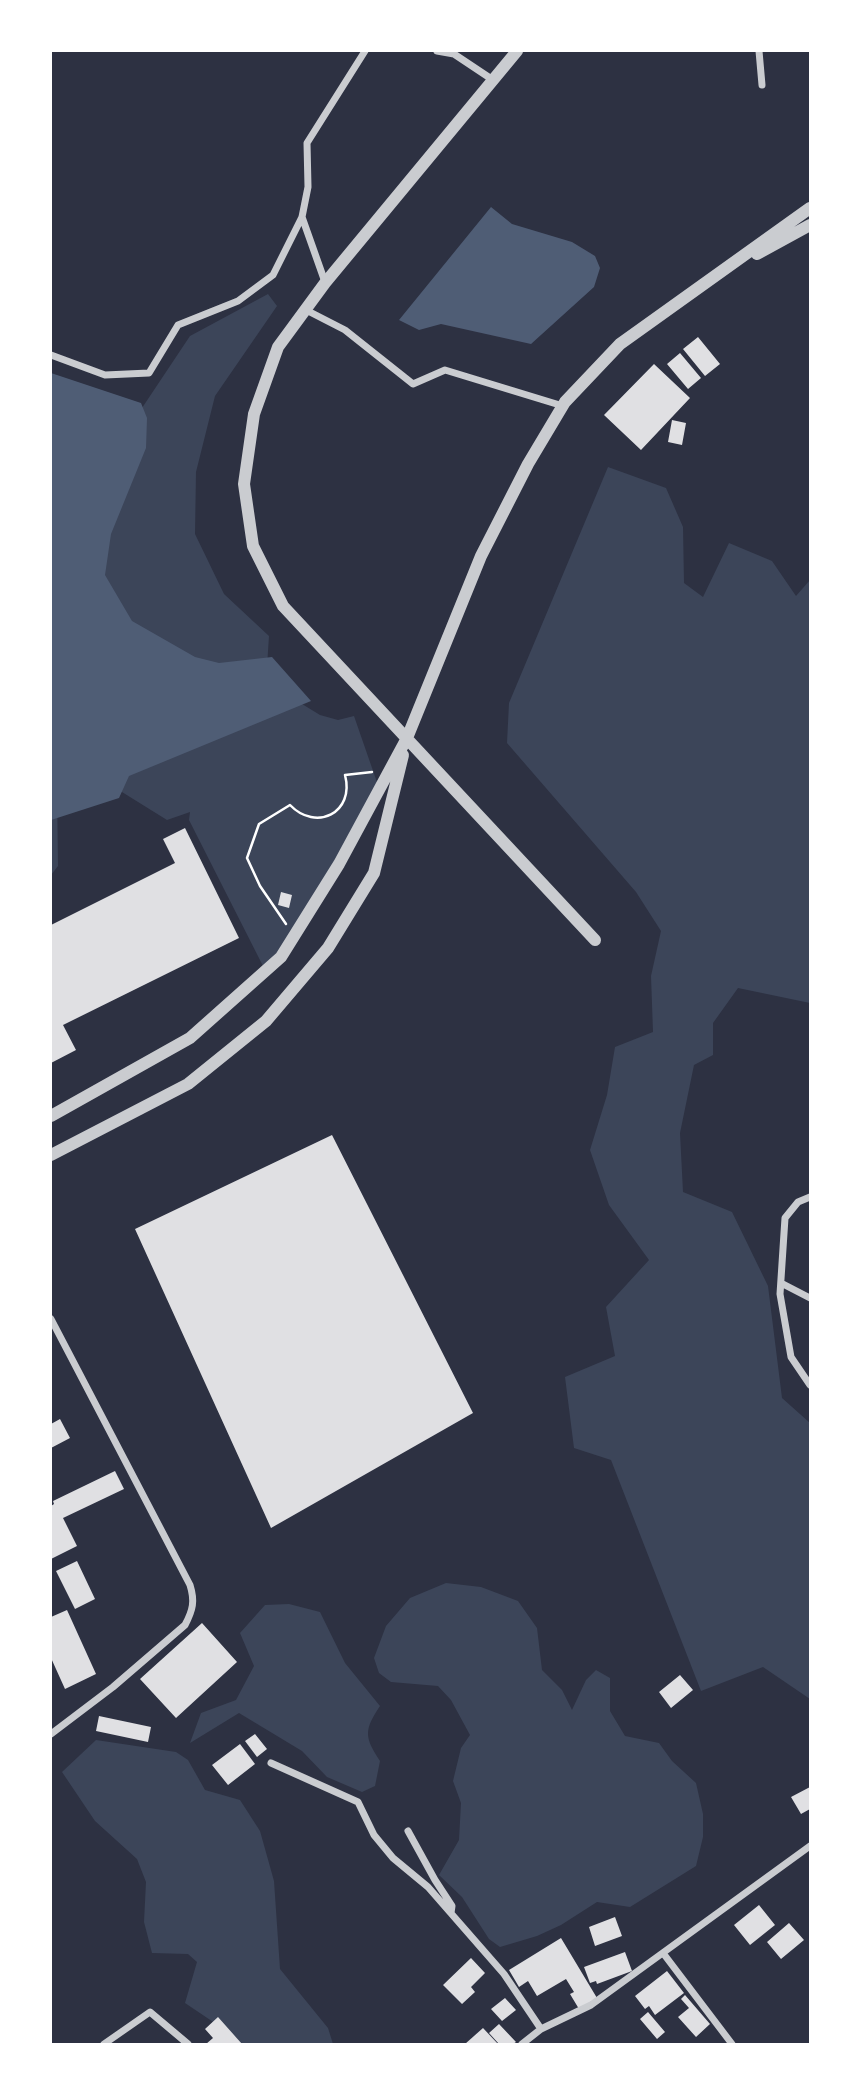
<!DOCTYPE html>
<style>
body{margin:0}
#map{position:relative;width:861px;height:2095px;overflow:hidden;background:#2d3142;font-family:"PT Sans",sans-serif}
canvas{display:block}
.frame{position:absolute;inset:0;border:52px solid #fff;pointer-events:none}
</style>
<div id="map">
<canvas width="861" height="2095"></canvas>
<div class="frame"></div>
</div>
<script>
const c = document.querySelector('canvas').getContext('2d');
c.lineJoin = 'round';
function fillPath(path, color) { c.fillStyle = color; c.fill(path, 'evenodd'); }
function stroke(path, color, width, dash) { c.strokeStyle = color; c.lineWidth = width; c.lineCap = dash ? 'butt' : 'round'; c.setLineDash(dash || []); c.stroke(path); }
const green = new Path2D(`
 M 268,294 L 277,306 L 215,396 L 196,472 L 195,534 L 224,594 L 269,636 L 266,682 L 320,715 L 338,720 L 354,716 L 380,791 L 291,940 L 263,966 L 189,820 L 190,812 L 167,820 L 93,774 L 57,788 L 58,866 L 51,875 L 51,730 L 73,575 L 110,456 L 190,336 Z
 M 608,467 L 666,488 L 683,527 L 684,583 L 703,597 L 729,543 L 772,561 L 796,596 L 810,580 L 810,1003 L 738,988 L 713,1023 L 713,1055 L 694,1065 L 680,1133 L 683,1192 L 732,1212 L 768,1286 L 782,1398 L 810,1423 L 810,1699 L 763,1667 L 701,1691 L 611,1460 L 574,1448 L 565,1377 L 615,1356 L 606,1307 L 649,1260 L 609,1205 L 590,1150 L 607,1095 L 615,1047 L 653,1032 L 651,976 L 661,931 L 636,892 L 507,743 L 509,703 Z
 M 446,1583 L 481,1587 L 518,1601 L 537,1628 L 542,1670 L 562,1690 L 572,1710 L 586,1680 L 596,1670 L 610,1678 L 610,1711 L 625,1736 L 659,1743 L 672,1761 L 696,1783 L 703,1814 L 703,1837 L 696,1866 L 630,1907 L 597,1902 L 561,1925 L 537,1936 L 500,1947 L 489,1939 L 462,1897 L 439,1875 L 459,1840 L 461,1803 L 453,1781 L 461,1748 L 470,1735 L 451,1700 L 438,1686 L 391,1682 L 379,1673 L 374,1658 L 386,1626 L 410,1598 Z
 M 289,1604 L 320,1612 L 345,1663 L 380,1706 C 364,1730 364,1737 380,1761 L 375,1786 L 362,1792 L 327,1777 L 302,1751 L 239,1713 L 190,1743 L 201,1713 L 236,1700 L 254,1666 L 240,1633 L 265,1605 Z
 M 96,1740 L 176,1752 L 188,1760 L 205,1790 L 240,1800 L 260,1831 L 274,1881 L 280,1969 L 328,2028 L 333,2044 L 237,2044 L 237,2038 L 185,2003 L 197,1962 L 188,1954 L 152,1953 L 144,1922 L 146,1882 L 137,1859 L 95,1821 L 62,1772 Z`);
const water = new Path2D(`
 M 491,207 L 512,224 L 572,242 L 595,256 L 600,268 L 594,287 L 531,344 L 441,324 L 419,330 L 399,320 Z
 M 51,373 L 141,403 L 147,418 L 146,448 L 111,534 L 105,575 L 132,621 L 195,657 L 219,663 L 272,657 L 311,701 L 129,776 L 119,798 L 51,820 Z`);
const building = new Path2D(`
 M 698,337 L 720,364 L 705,376 L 683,349 Z
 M 680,353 L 701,378 L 688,389 L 667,364 Z
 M 654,364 L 690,398 L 641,450 L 604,415 Z
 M 672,420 L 686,423 L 682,445 L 668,442 Z
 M 185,828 L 239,938 L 63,1025 L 76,1050 L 51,1063 L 51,925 L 175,863 L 163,839 Z
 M 281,892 L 292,895 L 289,908 L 278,905 Z
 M 332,1135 L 473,1413 L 271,1528 L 135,1229 Z
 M 60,1419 L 70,1438 L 51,1448 L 51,1424 Z
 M 115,1471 L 124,1489 L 63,1518 L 77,1546 L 51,1559 L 51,1506 L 54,1504 L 53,1501 Z
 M 77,1561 L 95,1599 L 75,1609 L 56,1571 Z
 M 67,1610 L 96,1674 L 65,1689 L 51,1658 L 51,1617 Z
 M 202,1623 L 237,1662 L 176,1718 L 140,1679 Z
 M 680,1675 L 693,1690 L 671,1708 L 659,1692 Z
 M 99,1716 L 151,1727 L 148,1742 L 96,1731 Z
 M 255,1734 L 267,1749 L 257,1757 L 245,1741 Z
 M 240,1744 L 255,1764 L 228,1785 L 212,1765 Z
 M 810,1787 L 810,1809 L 801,1814 L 791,1797 Z
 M 759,1905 L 775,1925 L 750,1945 L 734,1925 Z
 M 615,1917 L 622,1936 L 595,1946 L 589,1927 Z
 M 789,1923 L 804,1940 L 781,1959 L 767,1942 Z
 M 561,1938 L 597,1998 L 579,2009 L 570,1994 L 574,1992 L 566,1979 L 537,1996 L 528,1981 L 519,1987 L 509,1970 Z
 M 625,1952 L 632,1971 L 597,1984 L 596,1981 L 590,1983 L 584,1967 Z
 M 471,1958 L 485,1973 L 471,1987 L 475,1992 L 462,2004 L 443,1985 Z
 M 667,1971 L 684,1993 L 655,2015 L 649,2006 L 645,2009 L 635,1996 Z
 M 685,1995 L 710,2024 L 696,2037 L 678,2017 L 689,2008 L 681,1999 Z
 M 505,1998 L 516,2010 L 502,2021 L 491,2009 Z
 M 648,2012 L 665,2032 L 657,2039 L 640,2019 Z
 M 218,2017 L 242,2044 L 206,2044 L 213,2038 L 205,2029 Z
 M 499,2024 L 516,2042 L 513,2044 L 499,2044 L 489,2033 Z
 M 483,2028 L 498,2044 L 465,2044 Z`);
const path = new Path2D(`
 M 286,924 L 260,886 L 247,858 L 259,824 L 290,805 C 316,832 355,813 345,775 L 372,772`);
const minor = new Path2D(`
 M 437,51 L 454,54 L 493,80
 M 759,51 L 762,85
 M 302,217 L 325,282
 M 306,310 L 345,330 L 413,384 L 445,370 L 563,406
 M 51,355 L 105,375 L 149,373 L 178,325 L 238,301 L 273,275 L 302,217 L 308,187 L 307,143 L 365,51
 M 810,1197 L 798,1202 L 785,1218 L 780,1294 L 791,1357 L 810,1385
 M 781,1283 L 810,1298
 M 51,1319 L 190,1585 C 195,1601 193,1610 185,1625 L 113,1687 L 51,1734
 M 271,1763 L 358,1802 L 374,1835 L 393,1858 L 428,1887 L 504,1974 L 541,2029
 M 408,1831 L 435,1880 L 452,1906 L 451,1913
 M 663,1953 L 732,2044
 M 104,2044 L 150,2012 L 188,2044
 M 522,2044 L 541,2029 L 591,2005 L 810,1846`);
const tertiary = new Path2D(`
 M 517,51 L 325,283 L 278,347 L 254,414 L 244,484 L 253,546 L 283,606 L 595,940
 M 757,254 L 810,225
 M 51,1116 L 190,1038 L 281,957 L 339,864 L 407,738 L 481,556 L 528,464 L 565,402 L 620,344 L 810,208
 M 51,1155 L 188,1084 L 266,1021 L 328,948 L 374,873 L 403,755`);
fillPath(green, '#3c4559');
fillPath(water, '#4f5d75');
fillPath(building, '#e0e0e3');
stroke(path, '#fff', 2.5);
stroke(minor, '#caccd0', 7);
stroke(tertiary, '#caccd0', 12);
</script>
